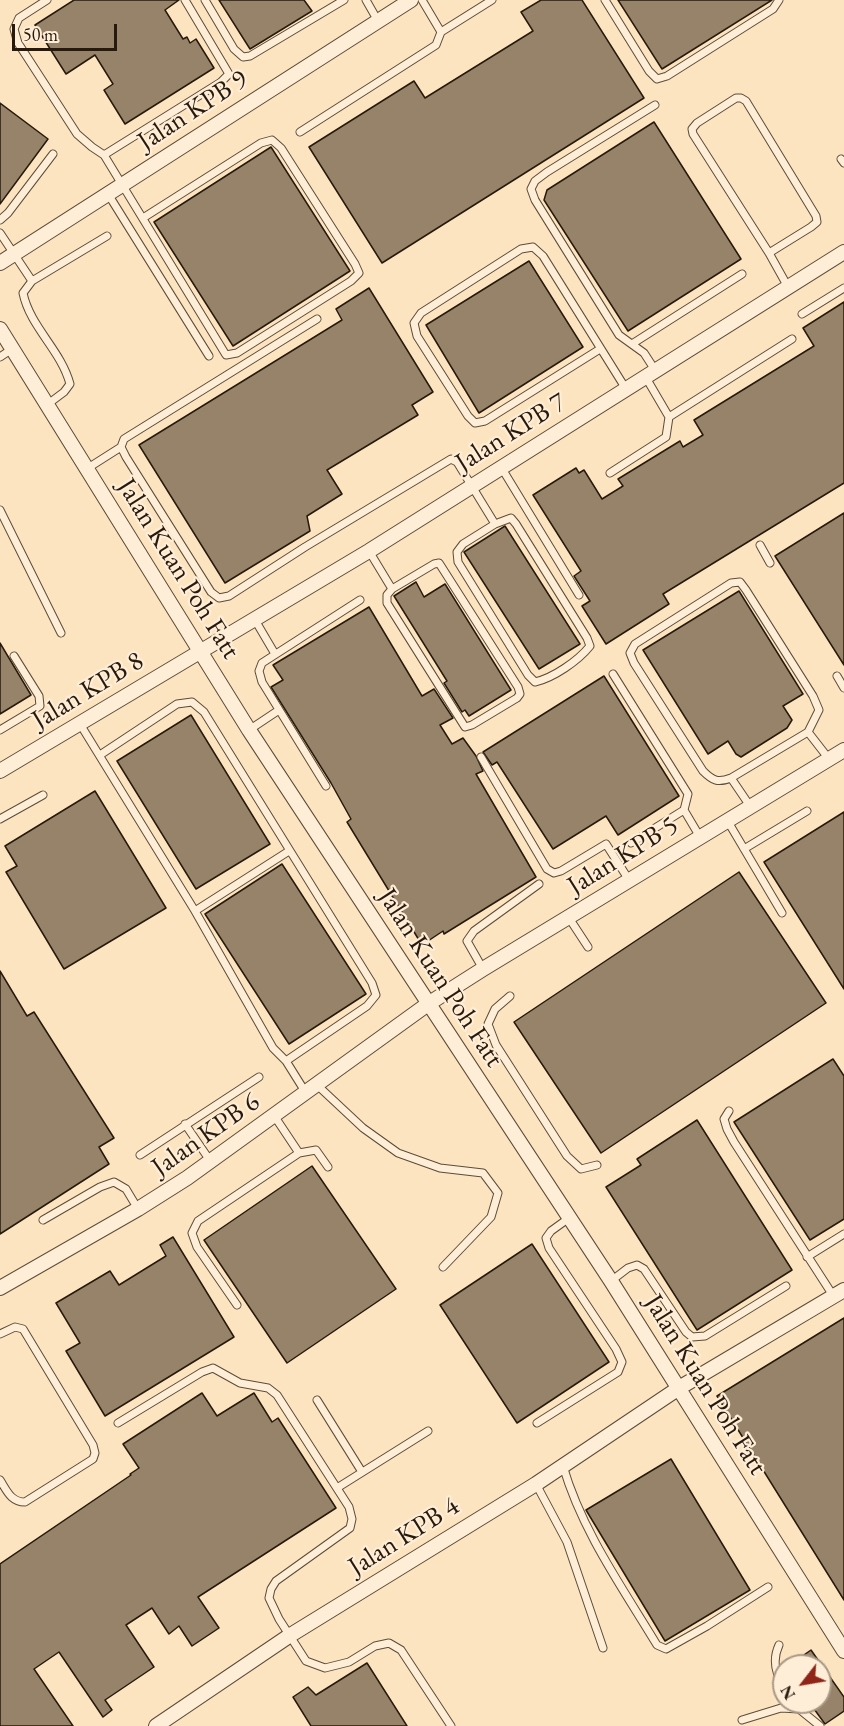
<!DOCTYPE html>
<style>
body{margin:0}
#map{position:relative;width:844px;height:1726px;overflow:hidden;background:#fde4c1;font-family:"EB Garamond",serif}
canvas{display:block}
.north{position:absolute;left:772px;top:1654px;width:60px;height:60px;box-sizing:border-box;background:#feedd7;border:2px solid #a89885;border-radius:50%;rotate:239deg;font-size:16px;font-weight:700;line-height:24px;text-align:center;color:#27190b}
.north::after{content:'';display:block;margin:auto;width:21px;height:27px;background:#8f2418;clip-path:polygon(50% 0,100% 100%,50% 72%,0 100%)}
.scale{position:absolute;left:12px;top:24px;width:105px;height:27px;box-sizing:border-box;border:3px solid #27190b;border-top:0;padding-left:8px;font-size:18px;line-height:21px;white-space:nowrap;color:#27190b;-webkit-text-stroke:4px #feedd7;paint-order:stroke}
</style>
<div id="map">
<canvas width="844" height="1726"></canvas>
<div class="north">N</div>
<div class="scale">50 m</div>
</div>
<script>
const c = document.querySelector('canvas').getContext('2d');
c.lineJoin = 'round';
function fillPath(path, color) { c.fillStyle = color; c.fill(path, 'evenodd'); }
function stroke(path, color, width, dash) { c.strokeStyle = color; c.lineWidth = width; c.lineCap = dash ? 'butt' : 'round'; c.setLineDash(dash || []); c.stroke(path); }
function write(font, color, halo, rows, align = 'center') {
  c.font = font + ' "EB Garamond",serif'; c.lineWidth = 4.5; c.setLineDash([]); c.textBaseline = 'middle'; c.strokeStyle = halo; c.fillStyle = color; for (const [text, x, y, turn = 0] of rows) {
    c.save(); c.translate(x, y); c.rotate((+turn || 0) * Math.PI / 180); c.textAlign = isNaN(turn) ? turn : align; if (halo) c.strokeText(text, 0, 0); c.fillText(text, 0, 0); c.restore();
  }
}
const building = new Path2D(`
 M 74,0 L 179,0 L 165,10 L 183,39 L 187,37 L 190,43 L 196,39 L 214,68 L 125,124 L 104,90 L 113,84 L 95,55 L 66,74 L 35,25 Z
 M 219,0 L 304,0 L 312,11 L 250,49 Z
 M 541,0 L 582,0 L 644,98 L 382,263 L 309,147 L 414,81 L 425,98 L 533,31 L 521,12 Z
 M 618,0 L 772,0 L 662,69 Z
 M 0,103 L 48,139 L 0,204 Z
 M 654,122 L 741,259 L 628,331 L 544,200 L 547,190 Z
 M 271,147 L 350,271 L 233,346 L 154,222 Z
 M 529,261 L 583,347 L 479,413 L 426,325 Z
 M 369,288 L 433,392 L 412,405 L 418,415 L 327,470 L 342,494 L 307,516 L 310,531 L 225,583 L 139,445 L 342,320 L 336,309 Z
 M 844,302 L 844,483 L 663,594 L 669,604 L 606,644 L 582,606 L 590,601 L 574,576 L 581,571 L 533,495 L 576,468 L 579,473 L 584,470 L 602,499 L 623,486 L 618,479 L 680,441 L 683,447 L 703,435 L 694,420 L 814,346 L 803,328 Z
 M 844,513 L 844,665 L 775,556 Z
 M 505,526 L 580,644 L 539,669 L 464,552 Z
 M 416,582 L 424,597 L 445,584 L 511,690 L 469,716 L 465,710 L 462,712 L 444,683 L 447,681 L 394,596 Z
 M 739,591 L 803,694 L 783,706 L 792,720 L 787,728 L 741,757 L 736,754 L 728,741 L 708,754 L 643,650 Z
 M 369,607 L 422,696 L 434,689 L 453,718 L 440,725 L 452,744 L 463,738 L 476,756 L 483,771 L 476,774 L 536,877 L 444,934 L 443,931 L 422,945 L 347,822 L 351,819 L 331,783 L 271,687 L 283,680 L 273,665 Z
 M 0,643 L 31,695 L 0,714 Z
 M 604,676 L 679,796 L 618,835 L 606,816 L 553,849 L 497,762 L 492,765 L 483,752 Z
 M 191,715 L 270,844 L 196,889 L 117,761 Z
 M 95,791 L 166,908 L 64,969 L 6,872 L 17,866 L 5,846 Z
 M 844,812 L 844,989 L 764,862 Z
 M 282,864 L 366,994 L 289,1044 L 205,914 Z
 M 739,872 L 826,1003 L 601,1153 L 514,1022 Z
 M 0,971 L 27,1016 L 34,1012 L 114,1138 L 99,1147 L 109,1164 L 0,1234 Z
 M 833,1059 L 844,1076 L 844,1219 L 810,1240 L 734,1122 Z
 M 697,1120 L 792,1270 L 697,1330 L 606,1187 L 641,1165 L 637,1159 Z
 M 312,1166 L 396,1289 L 287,1363 L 204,1240 Z
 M 173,1237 L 234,1337 L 105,1416 L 66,1351 L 80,1343 L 56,1303 L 110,1271 L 119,1285 L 166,1256 L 160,1245 Z
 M 532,1244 L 609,1362 L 517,1423 L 440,1305 Z
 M 844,1318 L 844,1600 L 717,1396 Z
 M 202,1393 L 217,1416 L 254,1393 L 272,1422 L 278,1418 L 336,1508 L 198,1597 L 219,1628 L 192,1646 L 179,1626 L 169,1634 L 152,1608 L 126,1625 L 154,1667 L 105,1700 L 112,1710 L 103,1717 L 59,1652 L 34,1669 L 73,1726 L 0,1726 L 0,1564 L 131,1475 L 130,1474 L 139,1468 L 123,1444 Z
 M 671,1459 L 750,1590 L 665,1641 L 586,1510 Z
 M 811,1650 L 844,1697 L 844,1711 L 825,1724 L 809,1702 L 820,1702 L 820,1666 L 788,1666 Z
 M 367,1663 L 407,1726 L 311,1726 L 293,1697 L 308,1687 L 316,1695 Z`);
const service = new Path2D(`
 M 47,0 L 19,18 L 14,29 L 18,43 L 77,134 L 92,147 L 104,155 L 226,355 L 237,353 L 351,281 L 359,273 L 355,264 L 281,148 L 272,140 L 261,143 L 143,218
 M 205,0 L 234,49 L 243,57 L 250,56 L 344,0
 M 366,0 L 378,21
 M 605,0 L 649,71 L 657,79 L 667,76 L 773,9 L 779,0
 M 441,32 L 492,0
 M 655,105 L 547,172 L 535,181 L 531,189 L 535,200 L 619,335 L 644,353 L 655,370
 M 300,132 L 436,45 L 441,32 L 422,0
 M 104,155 L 221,82 L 229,74 L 185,0
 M 841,159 L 844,163
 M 108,194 L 209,356
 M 0,220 L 8,213 L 53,154
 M 0,233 L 32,281
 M 769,253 L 811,227 L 817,222 L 816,216 L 746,101 L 741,98 L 736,98 L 697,123 L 692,129 L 693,134 L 769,253 L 788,287
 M 802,314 L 844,288
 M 317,319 L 124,439 L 121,447 L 126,457 L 211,592 L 219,598 L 229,596 L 305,547 L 451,459 L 457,462 L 495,524 L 511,518 L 516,524 L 587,638 L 590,646 C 578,661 553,678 535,682 L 528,675 L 458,562 L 457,552 L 463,544 L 495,524
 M 632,344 L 742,274
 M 600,349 L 485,421 L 475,423 L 468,416 L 417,336 L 414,323 L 421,313 L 521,249 L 533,247 L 543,256 L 626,389
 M 0,357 L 12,349
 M 48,404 L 64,392 L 70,384 C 61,350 30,327 23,293 L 32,281 L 107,236
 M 669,417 L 792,339
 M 501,467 L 579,595
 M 88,468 L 121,447
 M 610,473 L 666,437 L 669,417 L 645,376
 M 0,510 L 61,633
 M 760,545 L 770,563
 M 369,551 L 392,589 L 434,564 L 439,563 L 518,687 L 520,694 L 517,698 L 472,725 L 465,727 L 387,603 L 387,595 L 392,589
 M 255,620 L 275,654
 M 613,674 L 688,794 L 684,810
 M 837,676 L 844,688
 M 80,724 L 195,911 L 273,1048 L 286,1061 L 306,1093
 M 0,730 L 40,706 L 39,696 L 14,656
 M 249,730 L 279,710
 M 808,732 L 829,759
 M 100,755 L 177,704 L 192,702 L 204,712 L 372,983 L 376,995 L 367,1006 L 286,1061
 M 481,757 L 547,869 L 554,873 L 561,871 L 606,844 L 629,880
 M 731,778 L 808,732 L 819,710 L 813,696 L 746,590 L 740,582 L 731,583 L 635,644 L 630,653 L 634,663 L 703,771 C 713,781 718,783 731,778 L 750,806
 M 326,786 L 262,682 L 259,671 L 262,663 L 360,600
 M 0,819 L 43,795
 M 727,820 L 782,913
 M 631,843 L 684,810 L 700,837
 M 744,849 L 807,811
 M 195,911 L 289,851
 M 569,918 L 588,947
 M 483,969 L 467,941 L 474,931 L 539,884
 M 510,996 L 495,1009 L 488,1024 L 496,1045 L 567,1156 L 581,1169 L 597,1165
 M 317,1085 L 363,1128 L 398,1153 L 440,1168 L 483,1173 L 498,1193 L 491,1217 L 443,1267
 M 729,1111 L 724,1119 L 727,1129 L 734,1142 L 834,1297
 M 275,1117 L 299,1153 L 316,1150 L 328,1167
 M 185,1124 L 211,1162
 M 140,1155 L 259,1077
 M 43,1220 L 100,1187 L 114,1182 L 126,1189 L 138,1209
 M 807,1257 L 844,1234
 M 611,1281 L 628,1268 L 637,1265 L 644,1269 L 686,1332 L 692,1337 L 705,1336 L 786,1286
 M 237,1305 L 197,1247 L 192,1233 L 198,1221 L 299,1153
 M 0,1334 L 15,1327 L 23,1329 L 93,1445 L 95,1453 L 93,1459 L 25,1502 C 11,1502 7,1491 0,1480
 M 317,1400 L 362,1472
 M 118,1423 L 202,1372 L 213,1368 L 240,1383 L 268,1388 L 277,1395 L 349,1507 L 352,1519 L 350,1528 L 276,1581 L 271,1589 L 269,1598 L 279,1619 L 306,1661 L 325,1668 L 349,1662 L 375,1646 L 389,1643 L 401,1650 L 451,1726
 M 537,1423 L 618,1372 L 622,1362 L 616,1349 L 549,1248 L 546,1238 L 551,1231 L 569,1218
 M 563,1466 C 582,1531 622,1587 657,1645 L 666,1649 L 707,1626 L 768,1587
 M 536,1484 L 567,1542 L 603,1648
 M 337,1488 L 428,1431
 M 779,1645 C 772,1660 775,1673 784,1687
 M 742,1720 L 781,1708 L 799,1709 L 820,1726`);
const minor = new Path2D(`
 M 0,263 L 411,0
 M 0,329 L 249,730 L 611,1281 L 844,1651
 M 0,771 L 369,551 L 844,252
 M 0,1288 L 138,1209 L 187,1178 L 428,1004 L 483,969 L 844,750
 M 156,1726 L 289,1636 L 536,1484 L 679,1388 L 844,1290`);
const streetNames = [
 ["Jalan KPB 9",193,111,-33],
 ["Jalan KPB 7",511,433,-32],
 ["Jalan Kuan Poh Fatt",178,569,58],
 ["Jalan KPB 8",88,691,-31],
 ["Jalan KPB 5",623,856,-32],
 ["Jalan Kuan Poh Fatt",440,978,57],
 ["Jalan KPB 6",206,1135,-35],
 ["Jalan Kuan Poh Fatt",705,1385,58],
 ["Jalan KPB 4",404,1537,-32]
];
fillPath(building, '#96836a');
stroke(building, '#27190b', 1.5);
stroke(service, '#5c4c38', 9);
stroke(minor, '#5c4c38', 16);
stroke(service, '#feedd7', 7);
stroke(minor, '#feedd7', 14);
write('27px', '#27190b', '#feedd7', streetNames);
</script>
